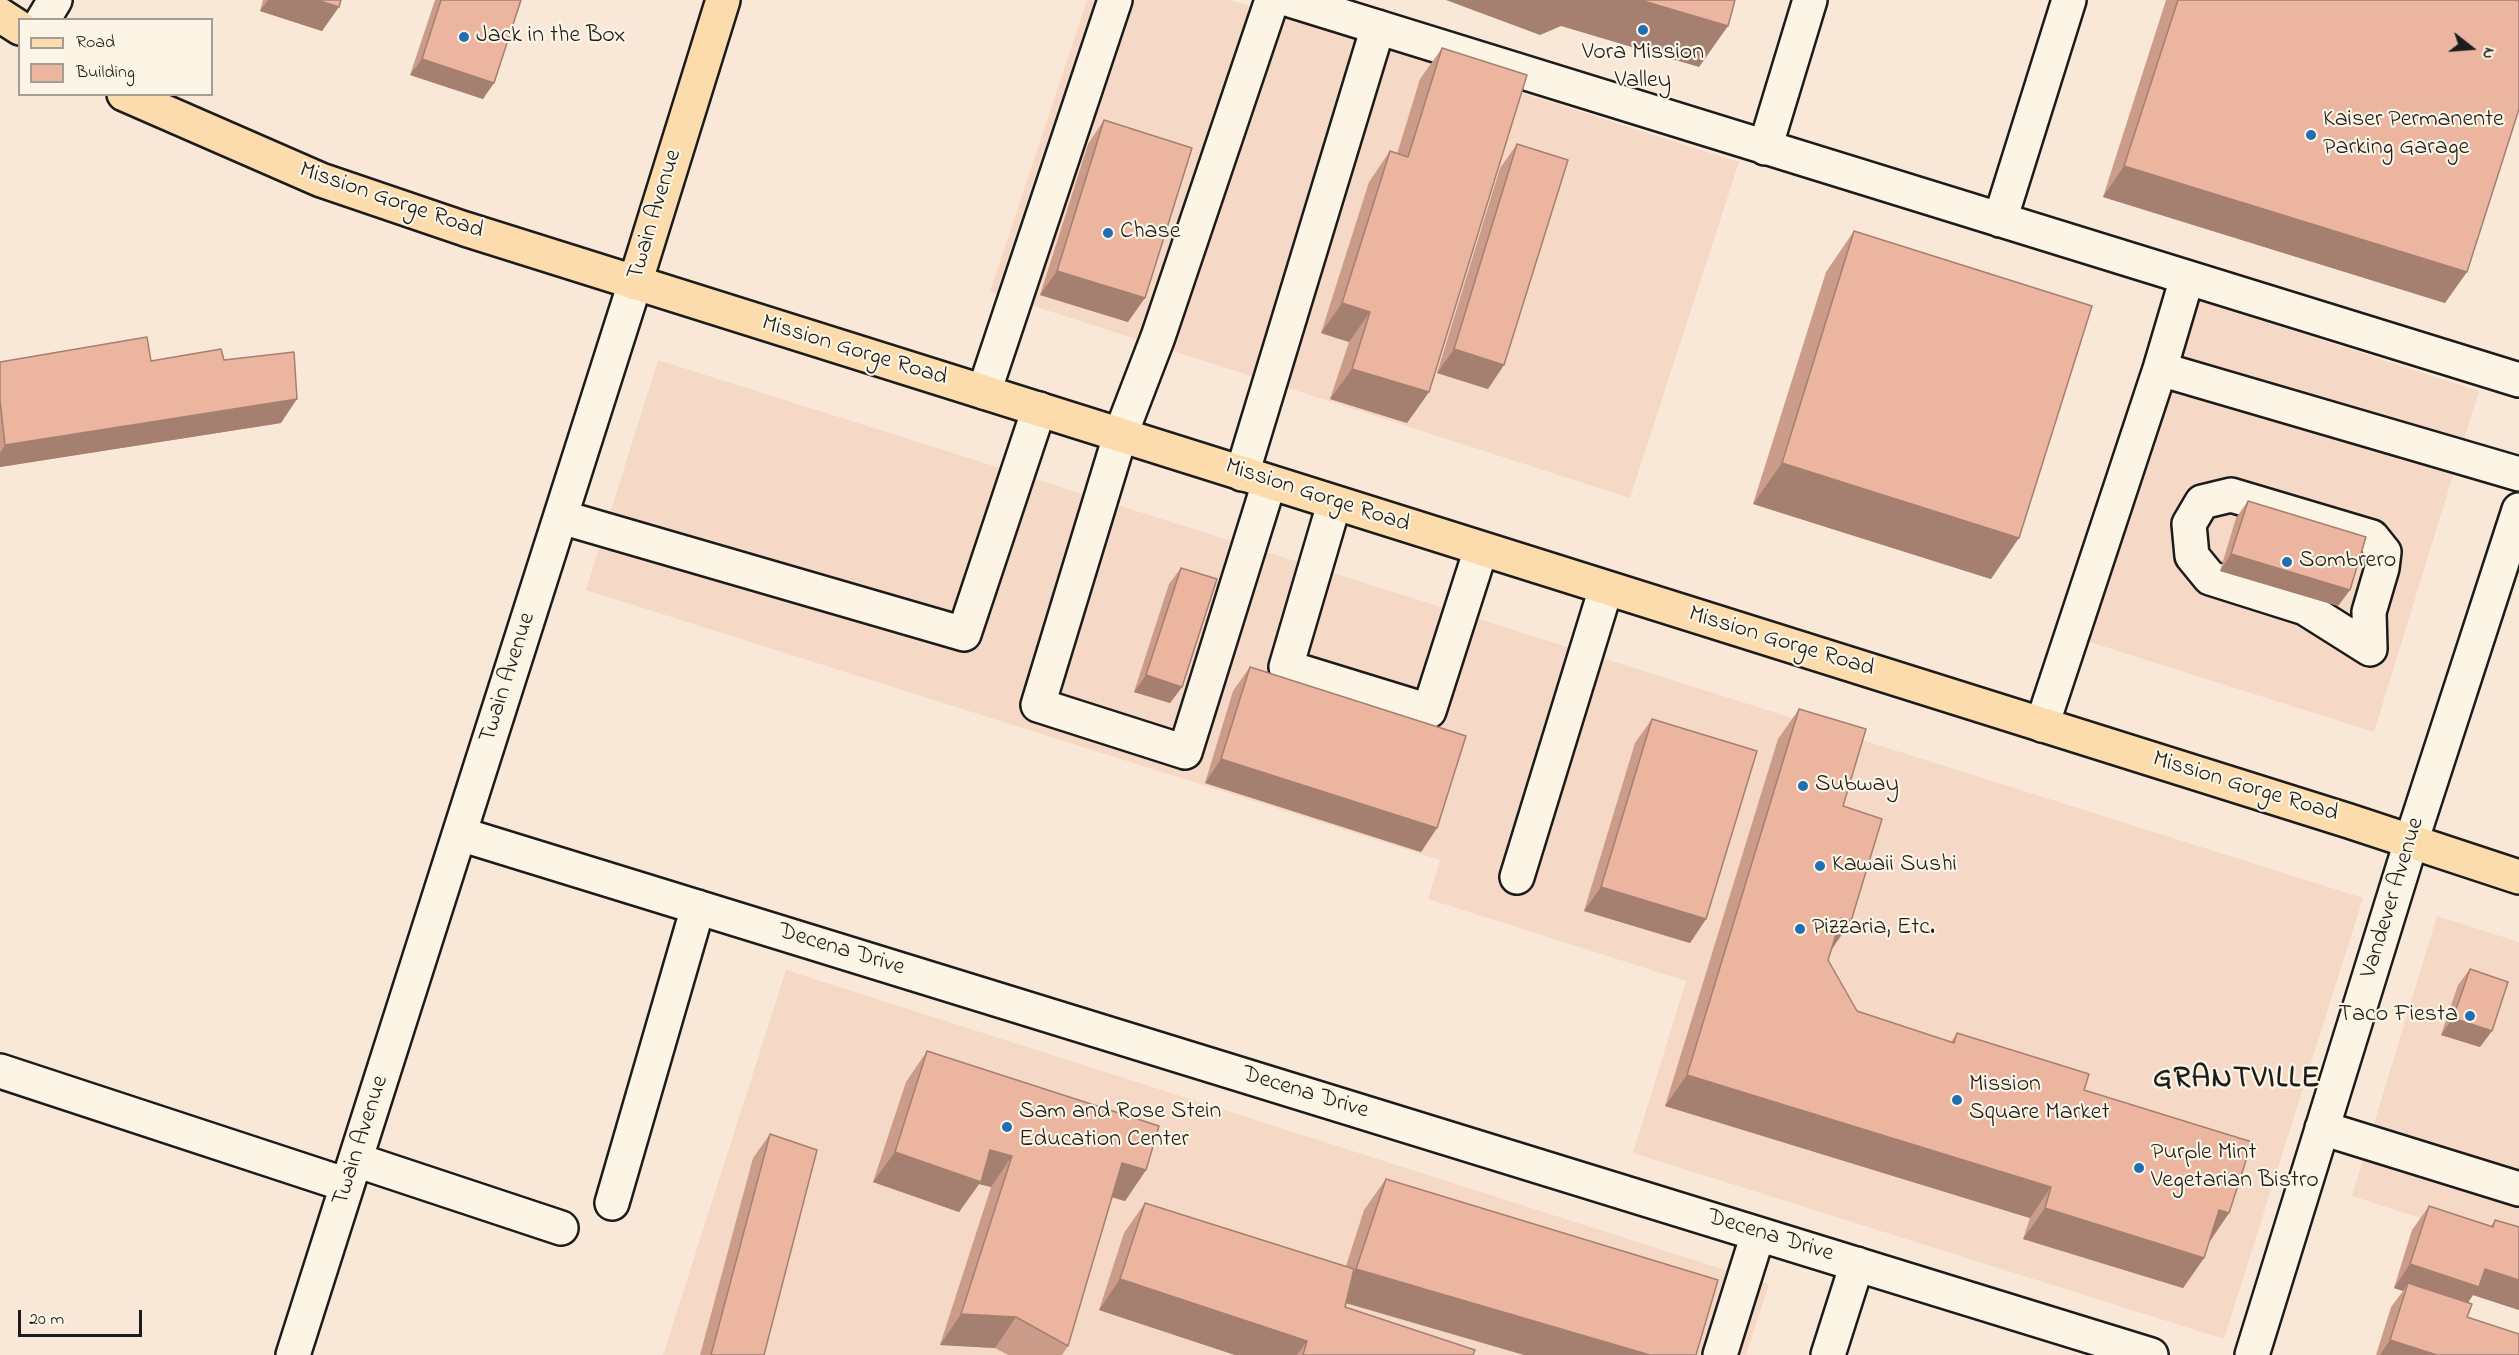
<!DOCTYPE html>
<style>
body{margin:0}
#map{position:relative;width:2519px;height:1355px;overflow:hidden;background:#f9e8d7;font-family:"Indie Flower",sans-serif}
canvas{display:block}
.legend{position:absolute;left:18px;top:18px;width:195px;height:78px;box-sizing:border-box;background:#fcf5e5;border:2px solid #a29e95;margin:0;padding:8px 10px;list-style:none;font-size:18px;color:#1c1c1c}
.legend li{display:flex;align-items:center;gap:12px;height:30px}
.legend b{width:30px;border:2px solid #a29e95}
.north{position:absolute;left:2441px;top:18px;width:60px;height:60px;-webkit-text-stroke:4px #fcf5e5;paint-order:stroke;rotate:107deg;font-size:16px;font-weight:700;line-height:24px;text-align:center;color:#1c1c1c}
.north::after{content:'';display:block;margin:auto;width:21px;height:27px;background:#1c1c1c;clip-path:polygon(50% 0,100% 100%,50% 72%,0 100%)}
.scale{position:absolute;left:18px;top:1310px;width:124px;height:27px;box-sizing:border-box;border:3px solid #1c1c1c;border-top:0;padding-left:8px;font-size:18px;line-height:21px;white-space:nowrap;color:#1c1c1c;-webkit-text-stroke:4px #fcf5e5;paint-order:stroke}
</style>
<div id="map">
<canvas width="2519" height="1355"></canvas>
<ul class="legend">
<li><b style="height:8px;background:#fcdcac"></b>Road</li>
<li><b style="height:16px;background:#ecb5a0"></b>Building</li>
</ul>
<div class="north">N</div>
<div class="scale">20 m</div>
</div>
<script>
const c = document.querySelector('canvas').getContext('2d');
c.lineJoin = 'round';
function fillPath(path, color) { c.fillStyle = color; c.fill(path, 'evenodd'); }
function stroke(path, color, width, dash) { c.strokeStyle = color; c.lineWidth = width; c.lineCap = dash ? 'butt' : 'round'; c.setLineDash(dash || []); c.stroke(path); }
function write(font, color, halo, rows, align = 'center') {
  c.font = font + ' "Indie Flower",sans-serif'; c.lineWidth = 4.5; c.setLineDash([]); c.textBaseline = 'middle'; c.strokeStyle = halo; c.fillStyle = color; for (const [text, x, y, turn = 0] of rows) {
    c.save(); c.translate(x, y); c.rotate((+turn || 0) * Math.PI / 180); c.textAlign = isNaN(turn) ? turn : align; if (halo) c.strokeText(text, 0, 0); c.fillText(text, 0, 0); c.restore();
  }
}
const built = new Path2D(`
 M 1087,0 L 1230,0 L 1739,162 L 1630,498 L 990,292 Z
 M 2191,298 L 2479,391 L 2374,732 L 2080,639 Z
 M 658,360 L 2363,898 L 2224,1339 L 1633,1153 L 1686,981 L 1428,899 L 1440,860 L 586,590 Z
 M 2437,916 L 2519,942 L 2519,1250 L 2352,1196 Z
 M 786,970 L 1769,1284 L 1746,1355 L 663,1355 Z`);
const minor = new Path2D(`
 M 1290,0 L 2519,380
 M 43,20 L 55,0
 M 1765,148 L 1810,0
 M 2000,220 L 2069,0
 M 2187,278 L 2160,369 L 2519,474
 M 984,392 L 1115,0
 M 1242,474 L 1378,27
 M 1269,483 L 1185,752 L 1038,705 L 1120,436 L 1158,337 L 1272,0
 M 2231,495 L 2372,537 L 2384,552 L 2382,568 L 2369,612 L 2370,649 L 2305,608 L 2210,578 L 2192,556 L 2189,524 L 2202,502 Z
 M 1334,504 L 1286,667 L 1429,711 L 1481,549
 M 561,517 L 964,634 L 1039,409
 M 2042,725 L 2160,369
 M 460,834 L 2151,1355
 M 1517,877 L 1606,588
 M 0,1071 L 347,1185
 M 2322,1128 L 2519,1189
 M 356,1160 L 561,1228
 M 612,1203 L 698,907
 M 293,1355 L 635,283
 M 1720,1355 L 1758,1234
 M 1828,1355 L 1857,1264
 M 2252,1355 L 2411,842 L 2519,510`);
const major = new Path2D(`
 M 0,15 L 20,28
 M 124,94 L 321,180 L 465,229 L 2349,821 L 2519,877
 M 635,283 L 723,0`);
const wall = new Path2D(`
 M 263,0 L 341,0 L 322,31 L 260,11 Z
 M 435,0 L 521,0 L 483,99 L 410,75 Z
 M 2166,0 L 2519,0 L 2445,303 L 2103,197 Z
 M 1442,48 L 1429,392 L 1407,423 L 1330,399 L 1349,342 L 1321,333 L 1369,182 L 1390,151 L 1397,154 L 1420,79 Z
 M 1104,120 L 1128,322 L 1040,295 L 1088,144 Z
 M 1517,144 L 1488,389 L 1437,373 L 1500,168 Z
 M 1854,231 L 1991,579 L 1753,504 L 1826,272 Z
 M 224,360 L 281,423 L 0,467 L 0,362 Z
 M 2248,501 L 2338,606 L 2220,571 L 2236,518 Z
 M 1181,568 L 1182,687 L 1170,703 L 1134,692 L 1169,584 Z
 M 1250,667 L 1437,828 L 1421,852 L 1205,783 L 1233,691 Z
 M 1799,709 L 1843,806 L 1832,949 L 1828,960 L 1857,1011 L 1951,1042 L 1957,1033 L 2084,1090 L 2229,1213 L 2209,1242 L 2204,1258 L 2183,1288 L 2023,1239 L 2030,1218 L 1665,1106 L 1778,739 Z
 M 1652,719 L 1706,919 L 1690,943 L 1584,911 L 1635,743 Z
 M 2470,969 L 2480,1047 L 2441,1035 L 2458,985 Z
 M 927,1051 L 1146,1170 L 1125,1201 L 1112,1197 L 1068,1346 L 1062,1355 L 1008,1355 L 995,1348 L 940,1345 L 991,1187 L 979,1184 L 959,1212 L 873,1182 L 906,1082 Z
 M 770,1134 L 764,1355 L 700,1355 L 753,1158 Z
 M 1386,1179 L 1345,1307 L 1473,1355 L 1235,1355 L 1099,1310 L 1124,1233 L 1145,1203 L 1346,1266 L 1364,1210 Z
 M 2429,1206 L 2491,1226 L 2495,1220 L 2519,1227 L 2519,1310 L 2473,1295 L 2468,1303 L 2467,1317 L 2519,1355 L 2376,1355 L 2391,1307 L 2403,1291 L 2394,1288 L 2412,1230 Z`);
const shadedWall = new Path2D(`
 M 268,0 L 317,0 L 339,7 L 322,31 L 260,11 Z
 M 1446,0 L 1640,0 L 1728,26 L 1699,67 L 1561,26 L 1540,35 Z
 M 422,59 L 494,83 L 483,99 L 410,75 Z
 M 2124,166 L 2467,272 L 2445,303 L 2103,197 Z
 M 1057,271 L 1145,298 L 1128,322 L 1040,295 Z
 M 1342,303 L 1370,312 L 1349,342 L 1321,333 Z
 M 1454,349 L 1504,365 L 1488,389 L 1437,373 Z
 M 1352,369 L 1429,392 L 1407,423 L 1330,399 Z
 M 297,399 L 281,423 L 0,467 L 0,453 L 5,445 Z
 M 1782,463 L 2019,538 L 1991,579 L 1753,504 Z
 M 2231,554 L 2350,590 L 2338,606 L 2220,571 Z
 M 1146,675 L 1182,687 L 1170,703 L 1134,692 Z
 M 1221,759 L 1437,828 L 1421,852 L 1205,783 Z
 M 1601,887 L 1706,919 L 1690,943 L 1584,911 Z
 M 1841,918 L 1851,921 L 1830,952 Z
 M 2453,1018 L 2492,1031 L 2480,1047 L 2441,1035 Z
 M 1687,1075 L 2051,1187 L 2030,1218 L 1665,1106 Z
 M 990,1150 L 1012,1156 L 991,1187 L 979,1184 L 959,1212 L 873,1182 L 895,1152 Z
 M 1122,1163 L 1146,1170 L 1125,1201 L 1101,1194 Z
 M 2045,1208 L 2204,1258 L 2183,1288 L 2023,1239 Z
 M 2219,1210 L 2229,1213 L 2208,1244 Z
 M 2410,1264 L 2485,1269 L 2519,1280 L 2519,1310 L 2473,1295 L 2462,1311 L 2408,1283 L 2403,1291 L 2394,1288 Z
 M 1356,1269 L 1650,1355 L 1524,1355 L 1335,1300 Z
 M 1120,1279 L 1307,1341 L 1297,1355 L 1235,1355 L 1099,1310 Z
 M 961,1314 L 1016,1317 L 995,1348 L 940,1345 Z
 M 2390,1340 L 2437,1355 L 2380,1355 Z`);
const building = new Path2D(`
 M 317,0 L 341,0 L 339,7 Z
 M 441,0 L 521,0 L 494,83 L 422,59 Z
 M 1640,0 L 1735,0 L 1728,26 Z
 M 2178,0 L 2519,0 L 2519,109 L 2467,272 L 2124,166 Z
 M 1442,48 L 1527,75 L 1429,392 L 1352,369 L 1370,312 L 1342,303 L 1390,151 L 1408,157 Z
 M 1104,120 L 1192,148 L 1145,298 L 1057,271 Z
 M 1517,144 L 1568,160 L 1504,365 L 1454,349 Z
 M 1854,231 L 2092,306 L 2019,538 L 1782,463 Z
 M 147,337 L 151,361 L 221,349 L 224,360 L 294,352 L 297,399 L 5,445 L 0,400 L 0,362 Z
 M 2248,501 L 2366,537 L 2350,590 L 2231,554 Z
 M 1181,568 L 1217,579 L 1182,687 L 1146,675 Z
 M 1250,667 L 1466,736 L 1437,828 L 1221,759 Z
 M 1799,709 L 1866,729 L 1843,806 L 1882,819 L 1851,921 L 1841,918 L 1828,960 L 1857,1011 L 1954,1043 L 1957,1033 L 2089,1074 L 2084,1090 L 2252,1142 L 2229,1213 L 2219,1210 L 2204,1258 L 2045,1208 L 2051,1187 L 1687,1075 Z
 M 1652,719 L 1757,751 L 1706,919 L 1601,887 Z
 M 2470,969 L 2508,982 L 2492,1031 L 2453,1018 Z
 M 927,1051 L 1159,1126 L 1146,1170 L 1122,1163 L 1068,1346 L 1016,1317 L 961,1314 L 1012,1156 L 990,1150 L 981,1182 L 895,1152 Z
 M 770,1134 L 817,1150 L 764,1355 L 711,1355 Z
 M 1386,1179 L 1718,1280 L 1696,1355 L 1650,1355 L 1356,1269 Z
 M 1145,1203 L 1354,1269 L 1345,1307 L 1475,1350 L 1473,1355 L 1303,1355 L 1307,1341 L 1120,1279 Z
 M 2429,1206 L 2493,1227 L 2495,1220 L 2519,1227 L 2519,1280 L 2485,1269 L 2479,1287 L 2410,1264 Z
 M 2408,1283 L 2472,1304 L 2467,1317 L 2519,1334 L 2519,1355 L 2437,1355 L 2390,1340 Z`);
const markers = [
 [1643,30,6,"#1f6fb2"],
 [464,37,6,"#1f6fb2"],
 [2311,135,6,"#1f6fb2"],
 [1108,233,6,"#1f6fb2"],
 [2287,562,6,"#1f6fb2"],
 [1803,786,6,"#1f6fb2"],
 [1820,866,6,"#1f6fb2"],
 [1800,929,6,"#1f6fb2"],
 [2470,1016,6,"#1f6fb2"],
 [1957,1100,6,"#1f6fb2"],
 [1007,1127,6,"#1f6fb2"],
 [2139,1168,6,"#1f6fb2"]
];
const poiNames = [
 ["Jack in the Box",476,37],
 ["Vora Mission",1643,54,"center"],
 ["Valley",1643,82,"center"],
 ["Kaiser Permanente",2323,121],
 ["Parking Garage",2323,149],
 ["Chase",1120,233],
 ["Sombrero",2299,562],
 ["Subway",1815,786],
 ["Kawaii Sushi",1832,866],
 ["Pizzaria, Etc.",1812,929],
 ["Taco Fiesta",2458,1016,"right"],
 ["Mission",1969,1086],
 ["Square Market",1969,1114],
 ["Sam and Rose Stein",1019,1113],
 ["Education Center",1019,1141],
 ["Purple Mint",2151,1154],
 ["Vegetarian Bistro",2151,1182]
];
const streetNames = [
 ["Mission Gorge Road",391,202,19],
 ["Twain Avenue",656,215,-73],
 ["Mission Gorge Road",854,352,17],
 ["Mission Gorge Road",1317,497,18],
 ["Mission Gorge Road",1781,643,17],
 ["Twain Avenue",509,678,-72],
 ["Mission Gorge Road",2245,788,17],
 ["Vandever Avenue",2394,898,-73],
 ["Decena Drive",841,951,17],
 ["Decena Drive",1305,1094,17],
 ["Twain Avenue",362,1141,-72],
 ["Decena Drive",1770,1237,17]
];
const districtNames = [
 ["GRANTVILLE",2237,1081]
];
fillPath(built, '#f5d9c6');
stroke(minor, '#1c1c1c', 38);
stroke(major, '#1c1c1c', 38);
stroke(minor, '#fcf5e5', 33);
stroke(major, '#fcdcac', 33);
fillPath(wall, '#cb9c8a');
fillPath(shadedWall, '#a57f70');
fillPath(building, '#ecb5a0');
stroke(building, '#a57f70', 1.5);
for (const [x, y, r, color] of markers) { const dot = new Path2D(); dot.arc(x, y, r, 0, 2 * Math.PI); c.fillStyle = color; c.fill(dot); stroke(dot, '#fcf5e5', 2); }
write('24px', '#1c1c1c', '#fcf5e5', poiNames, 'left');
write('24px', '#1c1c1c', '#fcf5e5', streetNames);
c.letterSpacing = '1.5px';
write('bold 30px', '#1c1c1c', '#fcf5e5', districtNames);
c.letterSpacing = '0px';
</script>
